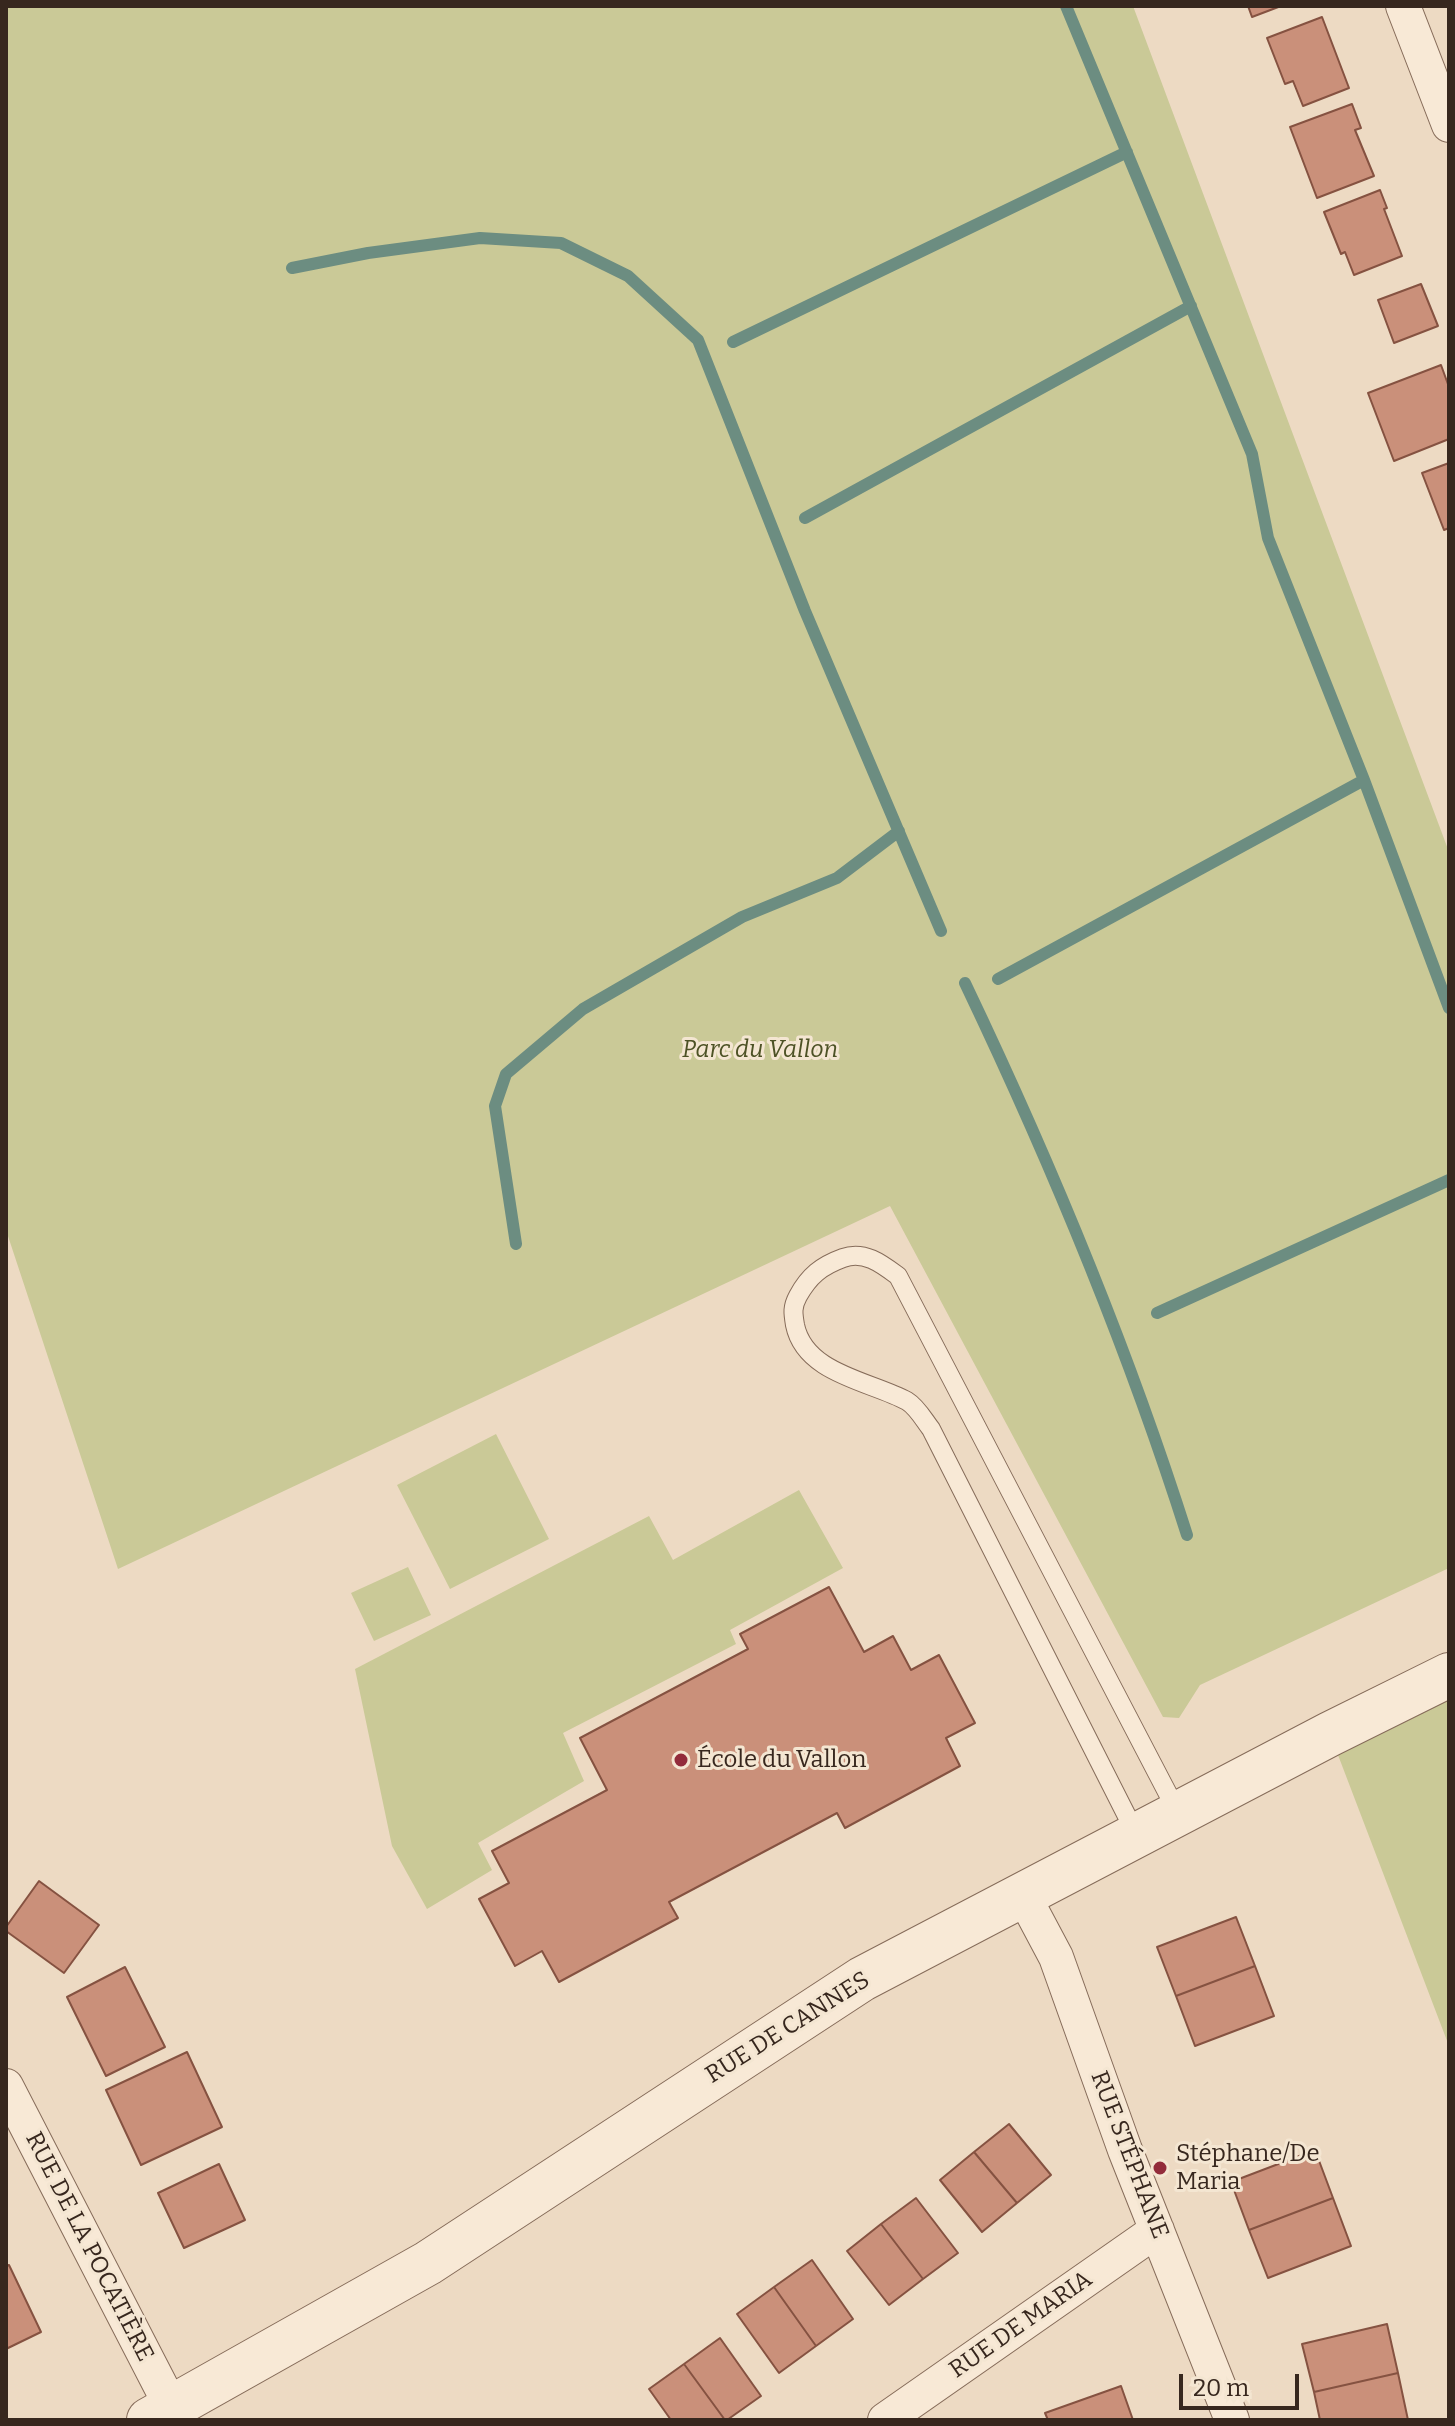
<!DOCTYPE html>
<meta charset="utf-8">
<style>
body{margin:0}
#map{position:relative;width:1455px;height:2426px;overflow:hidden;background:#eddac3;font-family:Bitter,serif}
canvas{display:block}
.frame{position:absolute;inset:0;border:8px solid #37271e;pointer-events:none}
.scale{position:absolute;left:1179px;top:2374px;width:120px;height:36px;box-sizing:border-box;border:4px solid #37271e;border-top:0;padding-left:10px;font-size:24px;line-height:28px;white-space:nowrap;color:#37271e;-webkit-text-stroke:6px #f4e6d2;paint-order:stroke}
</style>
<div id="map">
<canvas width="1455" height="2426"></canvas>
<div class="frame"></div>
<div class="scale">20 m</div>
</div>
<script>
const c = document.querySelector('canvas').getContext('2d');
c.lineJoin = 'round';
function fillPath(path, color) { c.fillStyle = color; c.fill(path, 'evenodd'); }
function stroke(path, color, width, dash) { c.strokeStyle = color; c.lineWidth = width; c.lineCap = dash ? 'butt' : 'round'; c.setLineDash(dash || []); c.stroke(path); }
function write(font, color, halo, rows, align = 'center') {
  c.font = font + ' Bitter,serif'; c.lineWidth = 6; c.setLineDash([]); c.textBaseline = 'middle'; c.strokeStyle = halo; c.fillStyle = color; for (const [text, x, y, turn = 0] of rows) {
    c.save(); c.translate(x, y); c.rotate((+turn || 0) * Math.PI / 180); c.textAlign = isNaN(turn) ? turn : align; if (halo) c.strokeText(text, 0, 0); c.fillText(text, 0, 0); c.restore();
  }
}
const green = new Path2D(`
 M 6,6 L 1133,6 L 1449,852 L 1449,1568 L 1200,1685 L 1179,1718 L 1163,1717 L 890,1206 L 118,1569 L 6,1230 Z
 M 496,1434 L 549,1539 L 450,1589 L 397,1485 Z
 M 799,1490 L 843,1568 L 730,1630 L 736,1644 L 563,1733 L 584,1781 L 478,1843 L 492,1870 L 427,1909 L 392,1846 L 355,1669 L 649,1516 L 673,1560 Z
 M 408,1567 L 431,1615 L 374,1641 L 351,1593 Z
 M 1449,1675 L 1449,2046 L 1330,1734 Z`);
const stream = new Path2D(`
 M 1066,6 L 1252,454 L 1268,538 L 1364,780 L 1449,1008
 M 292,268 L 368,253 L 480,238 L 561,243 L 628,276 L 698,340 L 805,611 L 941,931
 M 733,342 L 1127,152
 M 805,518 L 1191,306
 M 998,979 L 1364,780
 M 965,983 C 1050,1161 1127,1346 1187,1535
 M 516,1244 L 495,1106 L 506,1074 L 583,1009 L 742,917 L 837,878 L 899,831
 M 1157,1313 L 1449,1180`);
const building = new Path2D(`
 M 1248,6 L 1281,6 L 1252,17 Z
 M 1322,17 L 1349,88 L 1303,106 L 1293,81 L 1285,84 L 1267,38 Z
 M 1352,104 L 1361,128 L 1355,130 L 1374,176 L 1317,198 L 1290,127 Z
 M 1380,190 L 1387,208 L 1384,209 L 1402,256 L 1354,275 L 1345,252 L 1341,254 L 1324,212 Z
 M 1421,284 L 1438,326 L 1394,343 L 1378,300 Z
 M 1441,365 L 1449,387 L 1449,439 L 1394,461 L 1368,393 Z
 M 1449,463 L 1449,528 L 1444,530 L 1422,473 Z
 M 829,1587 L 864,1652 L 893,1636 L 911,1670 L 939,1655 L 975,1723 L 946,1738 L 960,1766 L 845,1828 L 837,1813 L 669,1902 L 678,1918 L 559,1982 L 542,1951 L 515,1966 L 479,1899 L 509,1883 L 492,1851 L 607,1790 L 580,1738 L 748,1649 L 740,1634 Z
 M 39,1881 L 99,1925 L 64,1973 L 6,1931 L 6,1927 Z
 M 1236,1917 L 1255,1966 L 1176,1996 L 1157,1947 Z
 M 1255,1966 L 1274,2016 L 1195,2046 L 1176,1996 Z
 M 125,1967 L 165,2047 L 106,2076 L 67,1997 Z
 M 187,2052 L 222,2127 L 141,2165 L 106,2090 Z
 M 1009,2124 L 1051,2175 L 1017,2203 L 974,2152 Z
 M 1315,2150 L 1333,2198 L 1249,2230 L 1231,2182 Z
 M 974,2152 L 1017,2203 L 982,2232 L 940,2180 Z
 M 219,2164 L 245,2220 L 184,2248 L 158,2193 Z
 M 916,2198 L 958,2253 L 923,2279 L 881,2224 Z
 M 1333,2198 L 1351,2246 L 1268,2278 L 1249,2230 Z
 M 881,2224 L 923,2279 L 889,2305 L 847,2251 Z
 M 812,2260 L 853,2319 L 816,2346 L 774,2287 Z
 M 9,2265 L 41,2332 L 6,2349 L 6,2266 Z
 M 774,2287 L 816,2346 L 779,2373 L 737,2314 Z
 M 1387,2324 L 1398,2373 L 1314,2392 L 1302,2344 Z
 M 720,2338 L 761,2396 L 727,2420 L 725,2420 L 684,2364 Z
 M 684,2364 L 725,2420 L 671,2420 L 649,2389 Z
 M 1398,2373 L 1408,2420 L 1320,2420 L 1314,2392 Z
 M 1121,2386 L 1133,2420 L 1048,2420 L 1045,2413 Z`);
const service = new Path2D(`
 M 1137,1836 L 931,1429 C 924,1420 917,1407 907,1401 C 870,1381 805,1374 795,1325 C 793,1313 792,1307 798,1296 C 809,1276 821,1266 843,1258 C 864,1250 882,1264 898,1276 L 1179,1815`);
const minor = new Path2D(`
 M 1403,6 L 1449,125
 M 1022,1893 L 1056,1957 L 1125,2150 L 1232,2420
 M 6,2086 L 172,2408
 M 885,2420 L 1157,2230`);
const tertiary = new Path2D(`
 M 149,2420 L 428,2263 L 862,1979 L 1330,1734 L 1449,1675`);
const markers = [
 [681,1760,8,"#932c3b"],
 [1160,2168,8,"#932c3b"]
];
const parkNames = [
 ["Parc du Vallon",760,1050]
];
const poiNames = [
 ["École du Vallon",697,1760],
 ["Stéphane/De",1176,2154],
 ["Maria",1176,2182]
];
const streetNames = [
 ["RUE DE CANNES",788,2028,-32],
 ["RUE STÉPHANE",1129,2155,69],
 ["RUE DE LA POCATIÈRE",89,2247,63],
 ["RUE DE MARIA",1021,2325,-35]
];
fillPath(green, '#cac997');
stroke(stream, '#6c8d81', 12);
fillPath(building, '#ca907a');
stroke(building, '#855241', 2);
stroke(service, '#866c5a', 20);
stroke(minor, '#866c5a', 36);
stroke(tertiary, '#866c5a', 46);
stroke(service, '#f8e9d6', 18);
stroke(minor, '#f8e9d6', 34);
stroke(tertiary, '#f8e9d6', 44);
for (const [x, y, r, color] of markers) { const dot = new Path2D(); dot.arc(x, y, r, 0, 2 * Math.PI); c.fillStyle = color; c.fill(dot); stroke(dot, '#f4e6d2', 3); }
write('italic 24px', '#4d5225', '#f4e6d2', parkNames);
write('24px', '#37271e', '#f4e6d2', poiNames, 'left');
write('24px', '#37271e', '#f4e6d2', streetNames);
</script>
